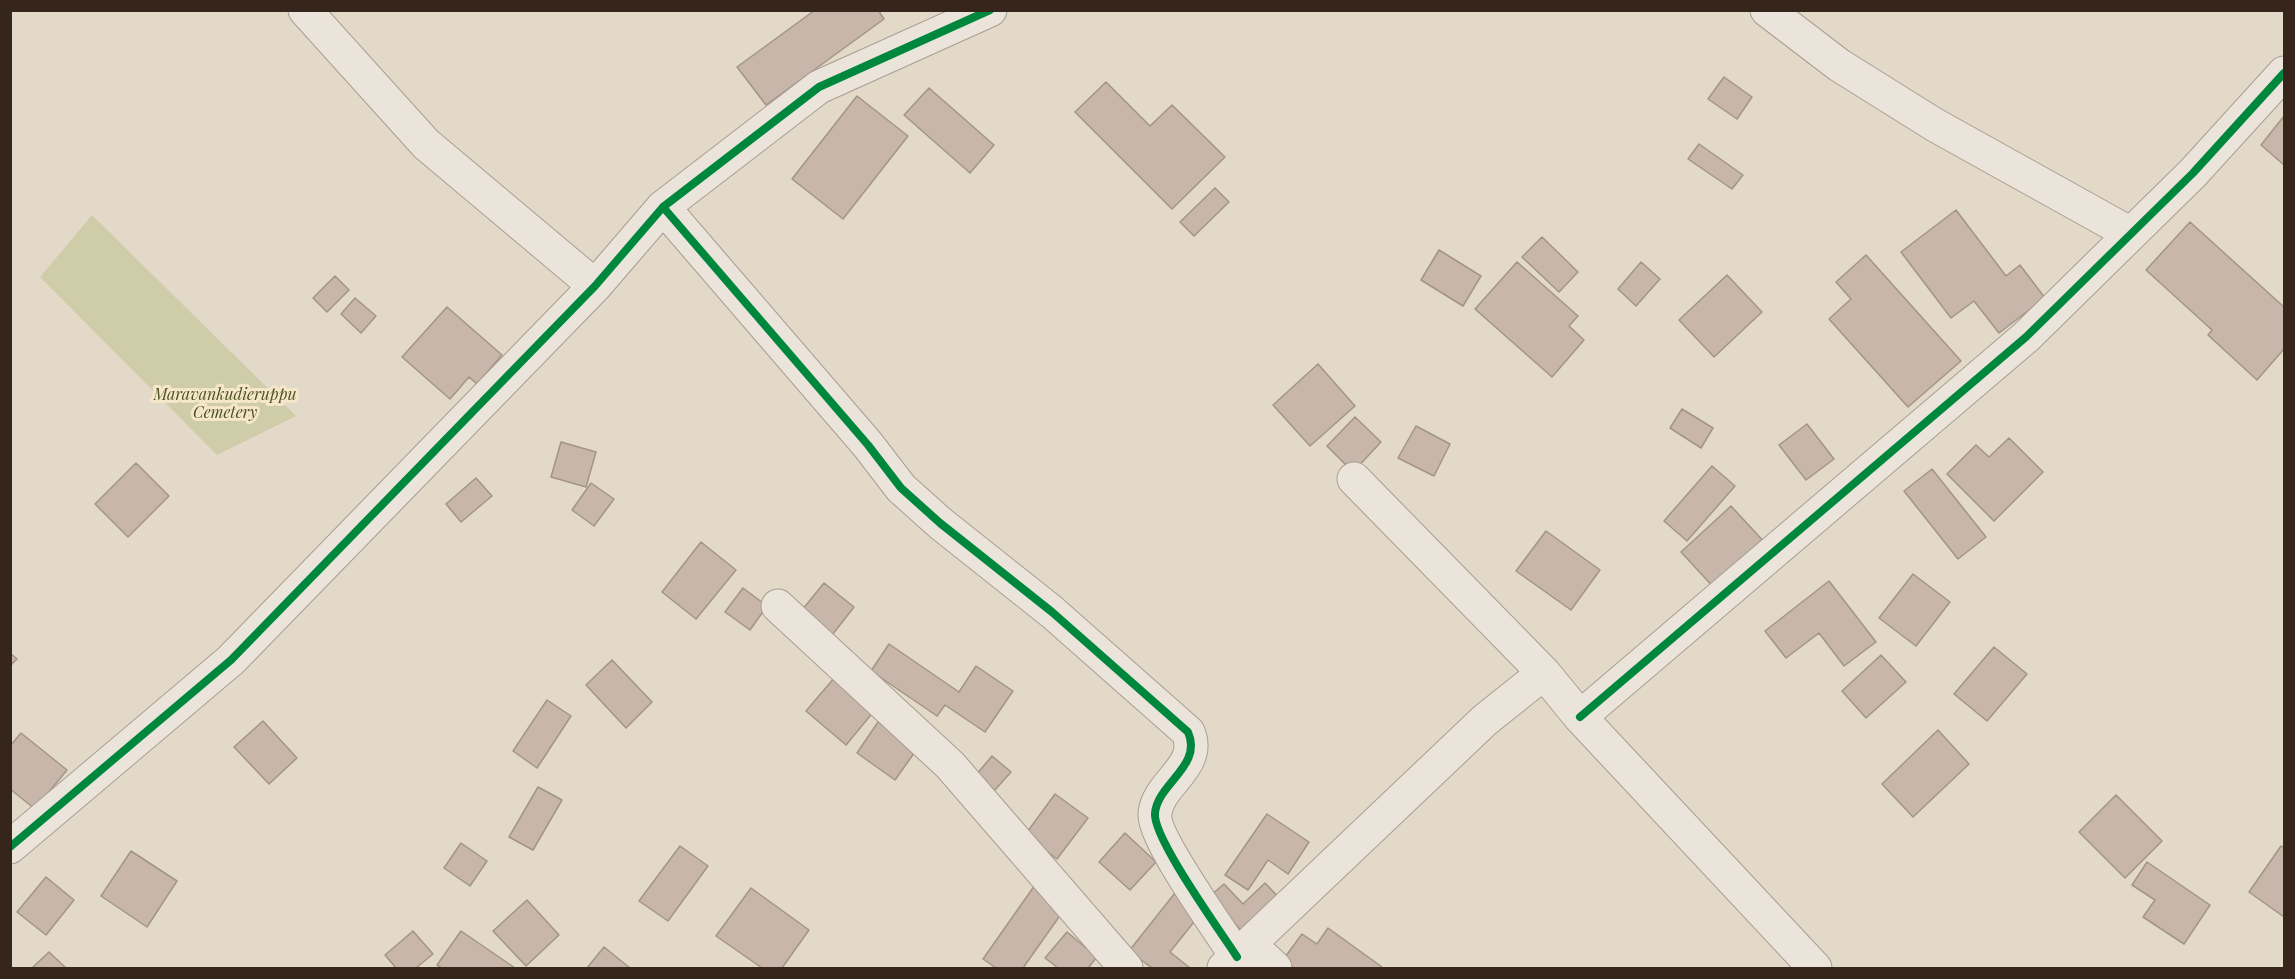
<!DOCTYPE html>
<style>
body{margin:0}
#map{position:relative;width:2295px;height:979px;overflow:hidden;background:#e3d9c8;font-family:"Playfair Display",serif}
canvas{display:block}
.frame{position:absolute;inset:0;border:12px solid #35251a;pointer-events:none}
</style>
<div id="map">
<canvas width="2295" height="979"></canvas>
<div class="frame"></div>
</div>
<script>
const c = document.querySelector('canvas').getContext('2d');
c.lineJoin = 'round';
function fillPath(path, color) { c.fillStyle = color; c.fill(path, 'evenodd'); }
function stroke(path, color, width, dash) { c.strokeStyle = color; c.lineWidth = width; c.lineCap = dash ? 'butt' : 'round'; c.setLineDash(dash || []); c.stroke(path); }
function write(font, color, halo, rows, align = 'center') {
  c.font = font + ' "Playfair Display",serif'; c.lineWidth = 6; c.setLineDash([]); c.textBaseline = 'middle'; c.strokeStyle = halo; c.fillStyle = color; for (const [text, x, y, turn = 0] of rows) {
    c.save(); c.translate(x, y); c.rotate((+turn || 0) * Math.PI / 180); c.textAlign = isNaN(turn) ? turn : align; if (halo) c.strokeText(text, 0, 0); c.fillText(text, 0, 0); c.restore();
  }
}
const cemetery = new Path2D(`
 M 92,215 L 296,416 L 217,455 L 40,277 Z`);
const building = new Path2D(`
 M 815,10 L 878,10 L 884,19 L 766,105 L 737,67 Z
 M 1724,77 L 1752,97 L 1737,119 L 1708,99 Z
 M 1106,82 L 1150,126 L 1172,105 L 1225,157 L 1172,209 L 1075,112 Z
 M 929,88 L 994,145 L 970,173 L 904,115 Z
 M 857,96 L 908,136 L 843,219 L 792,179 Z
 M 2284,116 L 2284,165 L 2261,145 Z
 M 1699,144 L 1743,175 L 1732,189 L 1688,159 Z
 M 1215,188 L 1229,202 L 1194,236 L 1180,222 Z
 M 1956,210 L 2006,276 L 2020,265 L 2045,298 L 1999,333 L 1974,301 L 1951,318 L 1901,252 Z
 M 2190,222 L 2284,307 L 2284,349 L 2257,380 L 2208,335 L 2212,330 L 2146,270 Z
 M 1542,237 L 1578,272 L 1559,292 L 1522,257 Z
 M 1439,250 L 1481,276 L 1463,306 L 1421,280 Z
 M 1866,255 L 1961,361 L 1908,407 L 1829,319 L 1851,299 L 1836,282 Z
 M 1517,262 L 1578,316 L 1569,326 L 1584,340 L 1552,377 L 1475,309 Z
 M 1641,262 L 1660,279 L 1636,306 L 1618,289 Z
 M 1727,275 L 1762,312 L 1714,357 L 1679,320 Z
 M 335,276 L 349,290 L 327,312 L 313,298 Z
 M 355,298 L 376,316 L 361,333 L 341,314 Z
 M 447,307 L 502,355 L 477,384 L 469,377 L 450,399 L 402,357 Z
 M 1318,364 L 1355,406 L 1310,446 L 1273,405 Z
 M 1682,409 L 1713,428 L 1701,448 L 1670,428 Z
 M 1355,417 L 1381,442 L 1353,472 L 1327,446 Z
 M 1807,424 L 1834,459 L 1806,480 L 1779,445 Z
 M 1416,426 L 1450,444 L 1434,476 L 1398,458 Z
 M 2009,438 L 2043,472 L 1994,521 L 1947,474 L 1976,445 L 1989,457 Z
 M 561,442 L 596,452 L 586,487 L 551,477 Z
 M 136,463 L 169,496 L 128,537 L 95,504 Z
 M 1712,466 L 1735,486 L 1687,541 L 1664,521 Z
 M 1932,469 L 1986,537 L 1958,559 L 1904,491 Z
 M 476,478 L 492,496 L 461,522 L 446,504 Z
 M 591,483 L 614,499 L 594,526 L 572,510 Z
 M 1731,506 L 1767,545 L 1716,590 L 1681,552 Z
 M 1546,531 L 1600,570 L 1571,610 L 1516,571 Z
 M 701,542 L 736,570 L 696,619 L 662,592 Z
 M 1913,574 L 1950,602 L 1916,646 L 1879,618 Z
 M 1829,581 L 1876,642 L 1844,666 L 1819,633 L 1786,658 L 1765,631 Z
 M 824,583 L 854,607 L 829,639 L 798,615 Z
 M 743,588 L 767,606 L 750,630 L 725,612 Z
 M 889,644 L 959,692 L 976,666 L 1013,691 L 985,732 L 945,705 L 937,716 L 871,671 Z
 M 1994,647 L 2027,674 L 1987,721 L 1954,694 Z
 M 10,653 L 17,659 L 10,666 Z
 M 1881,655 L 1906,682 L 1866,718 L 1842,691 Z
 M 612,660 L 652,702 L 626,728 L 586,685 Z
 M 835,677 L 875,710 L 846,745 L 806,711 Z
 M 547,700 L 571,716 L 537,768 L 513,751 Z
 M 263,721 L 297,758 L 269,784 L 234,747 Z
 M 878,722 L 917,749 L 895,780 L 857,753 Z
 M 1938,730 L 1969,764 L 1913,817 L 1882,784 Z
 M 21,733 L 67,770 L 35,809 L 10,789 L 10,746 Z
 M 992,756 L 1011,772 L 994,791 L 976,775 Z
 M 538,787 L 562,800 L 533,850 L 509,837 Z
 M 1055,794 L 1088,818 L 1057,859 L 1025,835 Z
 M 2116,795 L 2162,841 L 2125,878 L 2079,832 Z
 M 1267,814 L 1309,842 L 1288,874 L 1268,860 L 1248,890 L 1225,875 Z
 M 1125,833 L 1156,862 L 1130,890 L 1099,862 Z
 M 461,843 L 487,861 L 470,886 L 444,868 Z
 M 680,846 L 708,866 L 668,921 L 639,901 Z
 M 2281,846 L 2284,848 L 2284,917 L 2249,892 Z
 M 131,851 L 177,881 L 147,927 L 101,896 Z
 M 2147,862 L 2210,905 L 2184,944 L 2143,917 L 2155,900 L 2132,885 Z
 M 46,877 L 74,900 L 46,935 L 17,912 Z
 M 1265,883 L 1283,902 L 1246,936 L 1210,896 L 1224,884 L 1243,904 Z
 M 1035,885 L 1066,907 L 1023,968 L 996,968 L 983,959 Z
 M 751,888 L 809,930 L 782,968 L 762,968 L 716,936 Z
 M 1175,893 L 1201,913 L 1170,952 L 1190,968 L 1152,968 L 1129,951 Z
 M 527,900 L 559,935 L 526,966 L 493,931 Z
 M 1328,928 L 1382,967 L 1381,968 L 1294,968 L 1283,960 L 1302,934 L 1317,944 Z
 M 413,931 L 433,954 L 416,968 L 396,968 L 385,955 Z
 M 461,931 L 515,968 L 442,968 L 437,965 Z
 M 1067,932 L 1097,957 L 1088,968 L 1058,968 L 1045,958 Z
 M 604,947 L 630,968 L 587,968 Z
 M 49,952 L 66,968 L 32,968 Z`);
const minor = new Path2D(`
 M 305,10 L 426,144 L 595,286
 M 1767,10 L 1839,65 L 1935,125 L 2131,234
 M 663,207 L 868,445 L 901,488 L 940,523 L 1052,612 L 1188,732 C 1203,766 1158,783 1155,813 C 1152,837 1221,932 1237,957
 M 1354,479 L 1544,673 L 1580,717 L 1815,968
 M 778,606 L 950,765 L 1126,968
 M 1580,717 L 2026,337 L 2193,173 L 2284,73
 M 10,847 L 231,660 L 595,286 L 663,207 L 819,87 L 990,10
 M 1250,945 L 1275,968
 M 1224,968 L 1485,720 L 1544,673`);
const cycleway = new Path2D(`
 M 663,207 L 868,445 L 901,488 L 940,523 L 1052,612 L 1188,732 C 1203,766 1158,783 1155,813 C 1152,837 1221,932 1237,957
 M 1580,717 L 2026,337 L 2193,173 L 2284,73
 M 10,847 L 231,660 L 595,286 L 663,207 L 819,87 L 990,10`);
const parkNames = [
 ["Maravankudieruppu",225,395],
 ["Cemetery",225,413]
];
fillPath(cemetery, '#cfcca9');
fillPath(building, '#c7b6a9');
stroke(building, '#a39488', 1.5);
stroke(minor, '#a89e92', 35);
stroke(minor, '#ebe4da', 33);
stroke(cycleway, '#00873e', 8);
write('italic 16px', '#495220', '#f6e7cb', parkNames);
</script>
